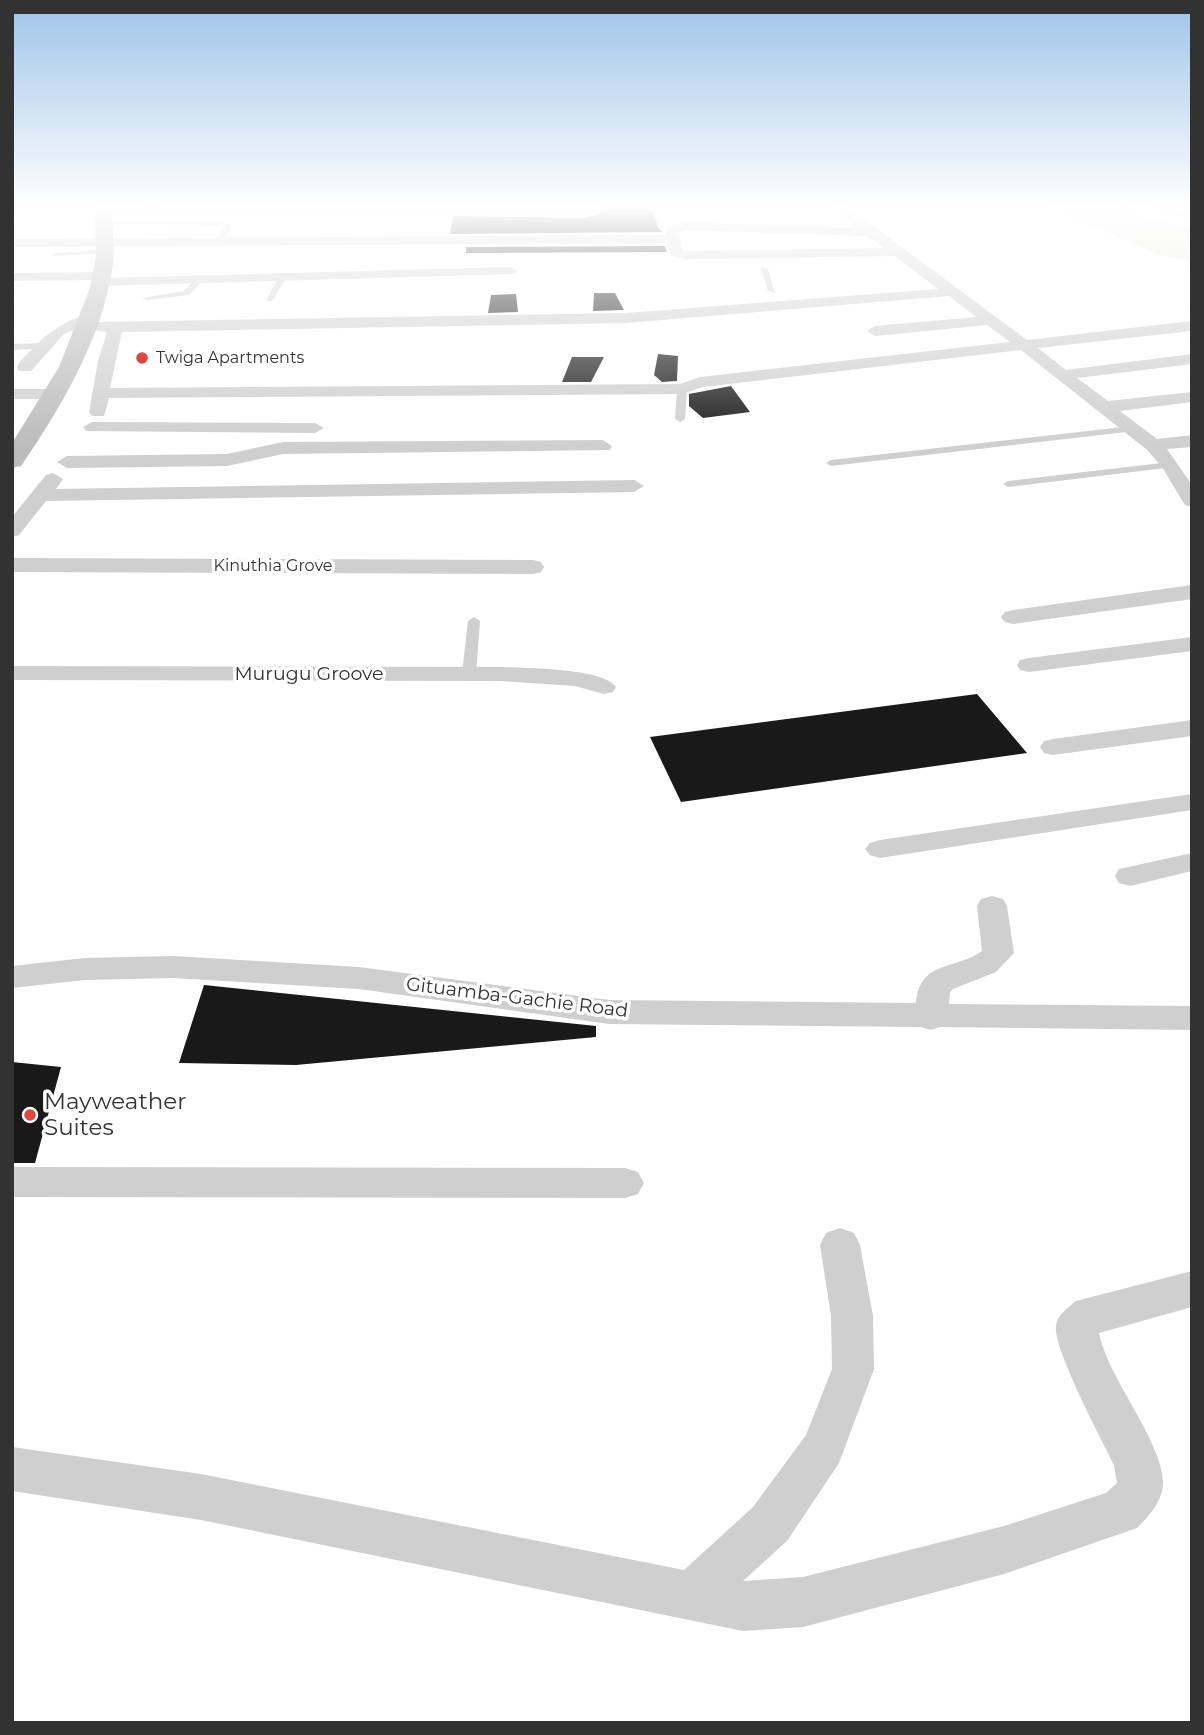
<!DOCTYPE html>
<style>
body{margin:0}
#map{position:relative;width:1204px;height:1735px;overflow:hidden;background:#fff;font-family:Montserrat,sans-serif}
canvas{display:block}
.frame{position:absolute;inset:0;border:14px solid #323232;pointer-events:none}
</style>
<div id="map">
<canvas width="1204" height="1735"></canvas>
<div class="frame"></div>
</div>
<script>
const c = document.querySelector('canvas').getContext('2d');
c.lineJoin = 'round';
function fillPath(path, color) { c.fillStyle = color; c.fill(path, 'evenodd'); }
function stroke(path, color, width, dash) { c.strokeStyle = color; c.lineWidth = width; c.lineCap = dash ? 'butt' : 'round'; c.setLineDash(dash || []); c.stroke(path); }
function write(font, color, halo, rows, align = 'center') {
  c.font = font + ' Montserrat,sans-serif'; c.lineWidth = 7; c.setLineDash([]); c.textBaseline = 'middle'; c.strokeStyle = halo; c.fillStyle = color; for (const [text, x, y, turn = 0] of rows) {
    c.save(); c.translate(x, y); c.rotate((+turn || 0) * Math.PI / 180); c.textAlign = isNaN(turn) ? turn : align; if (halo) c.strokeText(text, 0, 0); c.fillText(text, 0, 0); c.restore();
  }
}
const green = new Path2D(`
 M 1041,205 L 1117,205 L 1140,216 L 1192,229 L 1192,260 L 1163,256 Z`);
const stream = new Path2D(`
 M 1135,205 L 1136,208 L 1192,216`);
const building = new Path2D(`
 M 602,209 L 653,209 L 658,228 L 663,232 L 450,234 L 453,216 L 584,218 L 599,215 Z
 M 665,246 L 667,252 L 466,253 L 466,247 Z
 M 594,293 L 615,293 L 624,310 L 593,311 Z
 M 516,294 L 518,312 L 488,313 L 491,295 Z
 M 658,354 L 678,356 L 677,381 L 662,382 L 654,375 Z
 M 572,357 L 604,357 L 591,382 L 562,382 Z
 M 731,386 L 750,412 L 703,418 L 689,406 L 689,394 Z
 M 977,694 L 1027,753 L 681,802 L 650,737 Z
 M 204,985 L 596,1026 L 596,1037 L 296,1065 L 179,1063 Z
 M 12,1062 L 61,1067 L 35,1163 L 12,1163 Z`);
const service = new Path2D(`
 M 104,221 L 223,221 L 231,227 L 220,244 L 216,242 L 224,227 L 221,225 L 102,224 Z
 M 104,249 L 107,253 L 55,256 L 51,254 Z
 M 761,267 L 768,269 L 775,293 L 768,291 Z
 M 281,273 L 288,275 L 272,301 L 266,301 Z
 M 198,276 L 205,278 L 189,295 L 146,300 L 142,298 L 184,291 Z
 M 48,343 L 49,345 L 45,348 L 12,350 L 12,344 Z
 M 682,386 L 687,389 L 685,419 L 680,422 L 675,419 L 677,389 Z
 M 1132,426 L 1135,427 L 1135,431 L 831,466 L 826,463 L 831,460 Z
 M 1170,462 L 1175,465 L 1174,467 L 1008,487 L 1003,484 L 1008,481 Z
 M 474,617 L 480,621 L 476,674 L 469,678 L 462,674 L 468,621 Z`);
const minor = new Path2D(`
 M 285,205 L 584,207 L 601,205 L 598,212 L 584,215 L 307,212 L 103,216 L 97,212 L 103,208 Z
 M 832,205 L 845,205 L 1027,340 L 1192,321 L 1192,331 L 1038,348 L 1066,370 L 1192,354 L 1192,364 L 1077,378 L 1108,401 L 1192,392 L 1192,402 L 1120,411 L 1157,439 L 1192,435 L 1192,447 L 1167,449 L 1192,485 L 1192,507 L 1185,505 L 1162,467 L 1146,449 L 1021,350 L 703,387 L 682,394 L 109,398 L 104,416 L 92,416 L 89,412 L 98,361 L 107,332 L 91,330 L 88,327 L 91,324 L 96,322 L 626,313 L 938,289 L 895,256 L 686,259 L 671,255 L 667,243 L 12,247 L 12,239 L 666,235 L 667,228 L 682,222 L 856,228 ZM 684,230 L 867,236 L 884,248 L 687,251 L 682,250 L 679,233 ZM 949,296 L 976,317 L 875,326 L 867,331 L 875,336 L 987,325 L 1010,342 L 700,377 L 680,384 L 110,388 L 122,332 L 626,323 Z
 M 510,267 L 517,271 L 515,274 L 100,286 L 95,285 L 94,280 L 12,281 L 12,273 L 101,272 L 106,273 L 107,278 Z
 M 89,314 L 97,319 L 94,322 L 64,334 L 31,371 L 19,371 L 17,367 L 19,363 C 41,339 56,323 89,314 Z
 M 12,389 L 54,389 L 63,394 L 54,399 L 12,399 Z
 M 92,422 L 315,423 L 324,428 L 315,433 L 86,431 L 83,427 Z
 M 603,440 L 612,446 L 610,450 L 283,454 L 227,466 L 67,468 L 57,462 L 67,456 L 227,454 L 283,442 Z
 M 53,473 L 63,479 L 56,489 L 634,480 L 644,486 L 634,492 L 46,501 L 19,535 L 12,537 L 12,517 L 46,475 Z
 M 12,558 L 533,560 L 541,562 L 544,567 L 541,572 L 533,574 L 12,572 Z
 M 1192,585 L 1192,599 L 1013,624 L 1005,622 L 1001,617 L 1005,612 L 1013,610 Z
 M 1192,637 L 1192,651 L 1029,672 L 1020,670 L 1017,665 L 1020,660 L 1029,658 Z
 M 12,666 L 500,667 C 524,668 604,668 616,687 L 613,692 L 604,694 L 575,686 L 500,681 L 12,680 Z
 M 1192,720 L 1192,736 L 1053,755 L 1044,753 L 1040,747 L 1044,741 L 1053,739 Z
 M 1192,794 L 1192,810 L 880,858 L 870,855 L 865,849 L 870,843 L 880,840 Z
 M 1192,853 L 1192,871 L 1130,886 L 1119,883 L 1115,876 L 1119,869 Z
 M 992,896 L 1003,899 L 1007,906 L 1014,953 L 996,972 L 953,989 L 950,992 L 949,1004 L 1192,1006 L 1192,1030 L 940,1027 L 931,1030 L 921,1027 L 609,1024 L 359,989 L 173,978 L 85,980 L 12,988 L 12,966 L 85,958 L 173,956 L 359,967 L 609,1000 L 916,1003 C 920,960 953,971 982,951 L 977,906 L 981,899 Z
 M 12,1167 L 625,1168 L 638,1172 L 644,1183 L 638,1194 L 625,1198 L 12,1197 Z
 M 840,1228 L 854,1233 L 860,1245 L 873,1316 L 874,1369 L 839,1463 L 787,1541 L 743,1581 L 803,1577 L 1004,1526 L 1106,1493 L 1117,1483 L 1114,1465 C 1102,1440 1052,1347 1056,1325 C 1058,1314 1068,1308 1076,1301 L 1192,1271 L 1192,1307 L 1099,1333 C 1108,1379 1161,1438 1163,1482 C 1163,1501 1149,1516 1137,1528 L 1004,1574 L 803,1627 L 743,1631 L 201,1520 L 12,1491 L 12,1447 L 201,1474 L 684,1570 L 753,1507 L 806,1435 L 832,1369 L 831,1316 L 820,1245 L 826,1233 Z`);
const secondary = new Path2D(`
 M 95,205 L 111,205 C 112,225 115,245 113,265 C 102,339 62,406 21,466 L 12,468 L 12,443 L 59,367 L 90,288 L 96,256 Z`);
const markers = [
 [142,358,7,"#d94843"],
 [30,1115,7,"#d94843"]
];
const farPoinames = [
 ["Twiga Apartments",156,358]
];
const farStreetnames = [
 ["Kinuthia Grove",273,566]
];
const streetNames = [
 ["Murugu Groove",309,674],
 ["Gituamba-Gachie Road",517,998,7]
];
const nearPoinames = [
 ["Mayweather",44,1102],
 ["Suites",44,1128]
];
fillPath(green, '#e3eade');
stroke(stream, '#cfddeb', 3.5);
fillPath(building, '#191919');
fillPath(service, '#cfcfcf');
fillPath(minor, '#cfcfcf');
fillPath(secondary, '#bcbcbc');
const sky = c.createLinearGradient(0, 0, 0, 448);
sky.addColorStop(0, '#9ec4e9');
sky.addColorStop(0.46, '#fff');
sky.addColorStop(1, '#ffffff00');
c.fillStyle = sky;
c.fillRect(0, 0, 1204, 448);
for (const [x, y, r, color] of markers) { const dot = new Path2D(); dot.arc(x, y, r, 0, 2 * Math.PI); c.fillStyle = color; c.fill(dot); stroke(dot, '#fff', 2.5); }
write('16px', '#323232', '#fff', farPoinames, 'left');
write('16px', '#323232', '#fff', farStreetnames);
write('19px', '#323232', '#fff', streetNames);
write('23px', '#323232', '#fff', nearPoinames, 'left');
</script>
